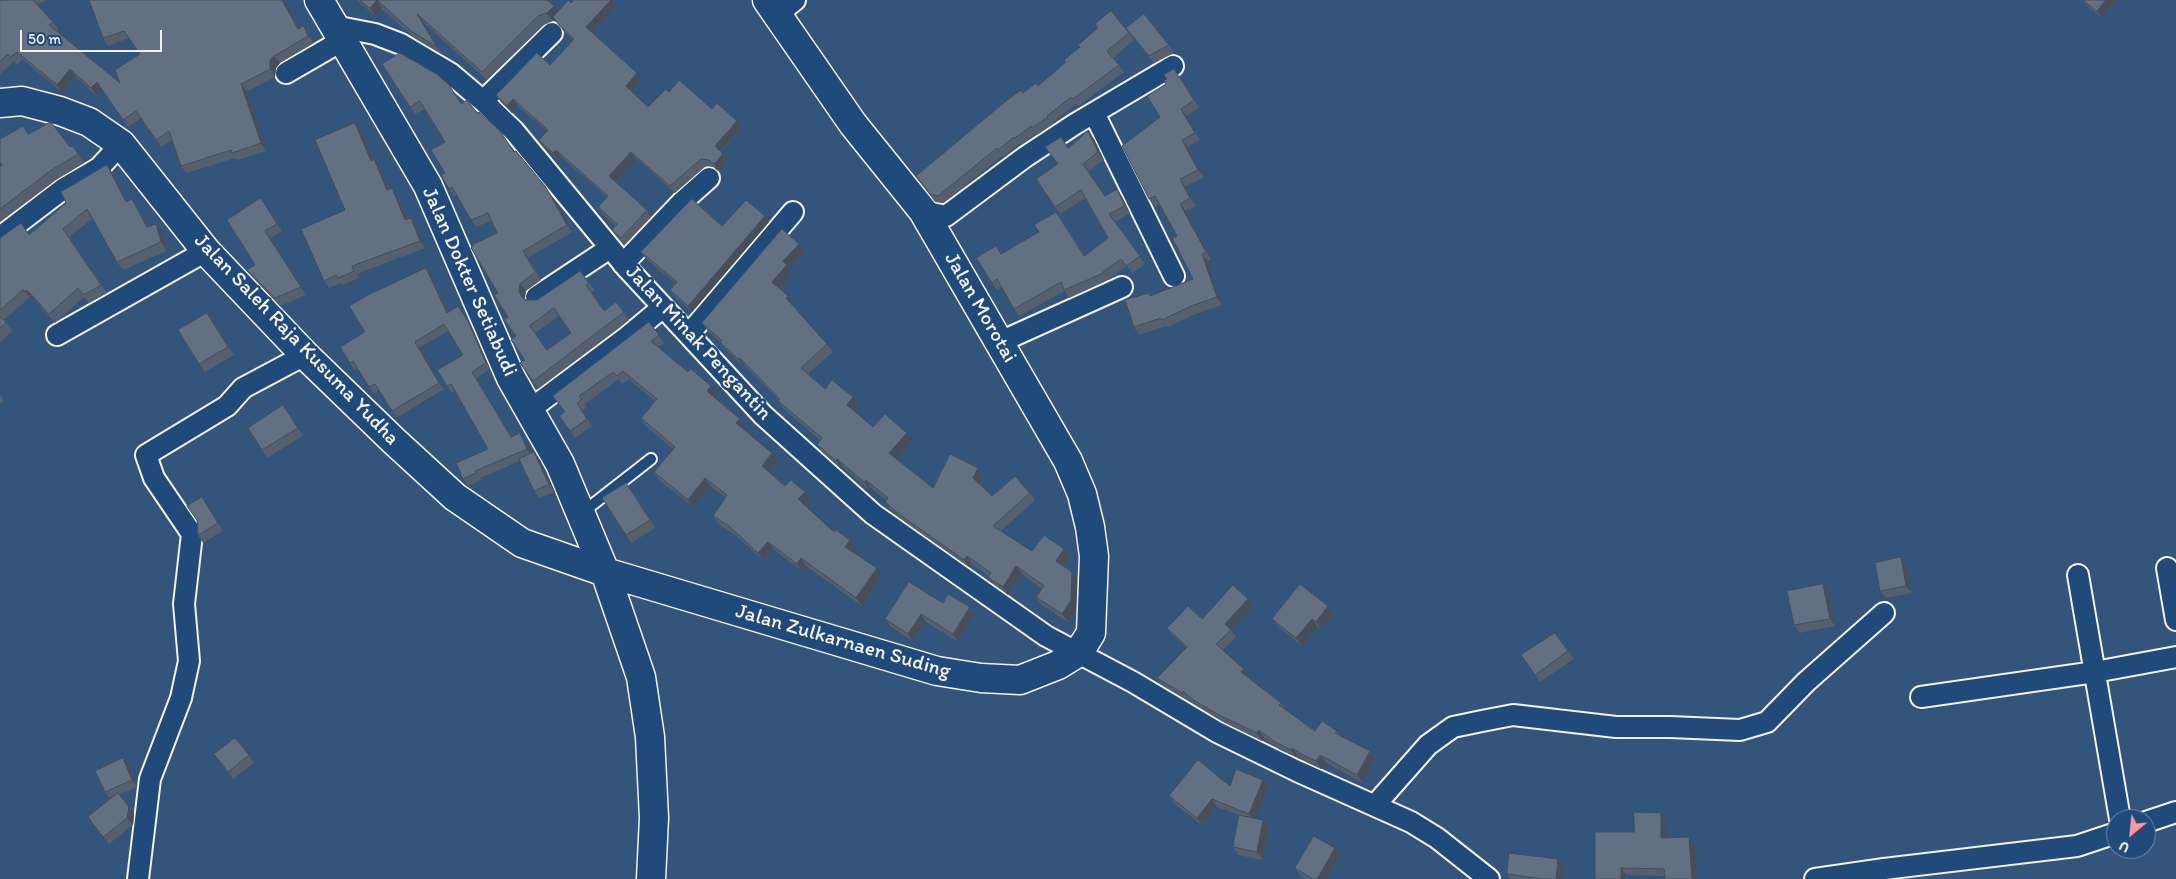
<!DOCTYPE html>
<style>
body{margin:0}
#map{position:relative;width:2176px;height:879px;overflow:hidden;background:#33557c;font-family:Itim,sans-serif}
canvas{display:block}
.north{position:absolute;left:2106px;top:809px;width:50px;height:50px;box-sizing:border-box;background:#1f4a7a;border:1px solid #748da6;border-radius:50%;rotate:208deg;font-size:14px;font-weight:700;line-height:20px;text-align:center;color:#f4f1e8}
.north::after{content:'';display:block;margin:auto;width:18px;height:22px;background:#ff9aa2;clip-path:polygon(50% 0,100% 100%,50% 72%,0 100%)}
.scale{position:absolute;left:20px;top:30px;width:142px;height:22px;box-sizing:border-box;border:2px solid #f4f1e8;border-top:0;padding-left:6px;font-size:15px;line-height:18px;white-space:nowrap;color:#f4f1e8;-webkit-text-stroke:4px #1f4a7a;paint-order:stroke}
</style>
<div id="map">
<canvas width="2176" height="879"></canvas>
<div class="north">U</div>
<div class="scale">50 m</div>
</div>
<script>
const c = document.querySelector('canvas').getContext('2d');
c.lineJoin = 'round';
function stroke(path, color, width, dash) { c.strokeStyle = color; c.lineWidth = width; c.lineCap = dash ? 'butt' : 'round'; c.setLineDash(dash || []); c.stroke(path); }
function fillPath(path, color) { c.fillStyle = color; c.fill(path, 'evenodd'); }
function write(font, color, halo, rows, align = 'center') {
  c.font = font + ' Itim,sans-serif'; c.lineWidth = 5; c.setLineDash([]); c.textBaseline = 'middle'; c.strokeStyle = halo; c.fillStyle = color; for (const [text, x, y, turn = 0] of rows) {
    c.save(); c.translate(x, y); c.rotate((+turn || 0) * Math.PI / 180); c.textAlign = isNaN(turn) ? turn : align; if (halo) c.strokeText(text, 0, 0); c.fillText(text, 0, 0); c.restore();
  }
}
const lane = new Path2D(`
 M 583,512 L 651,459`);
const street = new Path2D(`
 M 778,14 L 795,0
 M 334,26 L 375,34 L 401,44 L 450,73 L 483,101 L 514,131 L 626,267 L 763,415 L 873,514 L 1046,636 L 1133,682 L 1217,732 L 1297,771 L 1411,822 L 1437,838 L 1489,879
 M 286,73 L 343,40
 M 483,101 L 552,33
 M 1094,113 L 1174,276
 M 923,211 L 946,216 L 1025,157 L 1075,124 L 1173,66
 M 0,237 L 63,189 L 99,168 L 121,144
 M 623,264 L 682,202 L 709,178
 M 536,297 L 610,248
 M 689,334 L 793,212
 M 57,335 L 206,251
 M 1000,342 L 1122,287
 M 540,402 L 627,337 L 663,307
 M 2167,568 L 2176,620
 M 2078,575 L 2120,819
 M 1921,697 L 2095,672 L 2176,657
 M 1376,804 L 1428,745 L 1453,727 L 1482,721 L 1513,715 L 1616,727 L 1670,727 L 1740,730 L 1767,722 L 1806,682 L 1884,613
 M 2146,822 L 2176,812
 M 138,879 L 150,779 L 181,698 L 189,661 L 184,604 L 192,534 L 154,478 L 146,455 L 227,406 L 243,388 L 305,355
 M 1815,879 L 1884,869 L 2077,846 L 2116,833`);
const secondary = new Path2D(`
 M 319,0 L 428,186 L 511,378 L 560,464 L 605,572 L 641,677 L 650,737 L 654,818 L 651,879
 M 0,103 L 22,101 L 60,111 L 89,122 L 121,144 L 206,251 L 305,355 L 394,441 L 455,497 L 522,543 L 605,572 L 937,671 L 981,678 L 1020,680 L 1058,665 L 1079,652 L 1091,633 L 1094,556 L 1090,527 L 1082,494 L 1068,461 L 923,211 L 853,124 L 767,0`);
const wall = new Path2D(`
 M 0,0 L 48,0 L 37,4 L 53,22 L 58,29 L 57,31 L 120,83 L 140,54 L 129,38 L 108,46 L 103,38 L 89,0 L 299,29 L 309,34 L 314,43 L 280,63 L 276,68 L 275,77 L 247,91 L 266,151 L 237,160 L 235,158 L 186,173 L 181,166 L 172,140 L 161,147 L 141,118 L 128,127 L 103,89 L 97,96 L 75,76 L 62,92 L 22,59 L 17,65 L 14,61 L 0,74 Z
 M 357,0 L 547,0 L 558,12 L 571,3 L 574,0 L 613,0 L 617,5 L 592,32 L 642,80 L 631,91 L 648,107 L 669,92 L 712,109 L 737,121 L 742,128 L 721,151 L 728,160 L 718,171 L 713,167 L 706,166 L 675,193 L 636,158 L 615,181 L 647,210 L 651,217 L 625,244 L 617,237 L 612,230 L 616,226 L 602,214 L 598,207 L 607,197 L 561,157 L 558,159 L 544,146 L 539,140 L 547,131 L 518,106 L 512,113 L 501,102 L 496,95 L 550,65 L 573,40 L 564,32 L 555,19 L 553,21 L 544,25 L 487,80 L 423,22 L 443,55 L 416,39 L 382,9 L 375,16 Z
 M 2082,0 L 2117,0 L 2102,18 L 2086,5 Z
 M 1126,28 L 1169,45 L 1174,53 L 1154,63 Z
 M 1129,33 L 1134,40 L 1113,58 L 1124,72 L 1078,106 L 1076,104 L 1052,123 L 1053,124 L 1037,135 L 1036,133 L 1020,145 L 1019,144 L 1003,157 L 1002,156 L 943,203 L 935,202 L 916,176 L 1023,93 L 1038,86 Z
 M 382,64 L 454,92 L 461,104 L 478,114 L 514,152 L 545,186 L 550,194 L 572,232 L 528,258 L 541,280 L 526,291 L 525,299 L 526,300 L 537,300 L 580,271 L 595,290 L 591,293 L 604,311 L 616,302 L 629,320 L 538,389 L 520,363 L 525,360 L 498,293 L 497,233 L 491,221 L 476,227 L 456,195 L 454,197 L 449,189 L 445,173 L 445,142 L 425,109 L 415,114 ZM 559,316 L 571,333 L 547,350 L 535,333 Z
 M 1179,76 L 1199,108 L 1186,116 L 1200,140 L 1188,147 L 1204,177 L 1185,187 L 1196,206 L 1186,211 L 1211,259 L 1208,261 L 1222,305 L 1196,314 L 1167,327 L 1166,326 L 1139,335 L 1134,327 L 1149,293 L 1151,296 L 1193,279 L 1177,236 L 1159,204 L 1155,207 L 1149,199 L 1160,117 L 1166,84 Z
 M 355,123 L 360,131 L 372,160 L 379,167 L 389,189 L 397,195 L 407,219 L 411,218 L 416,225 L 425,248 L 357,274 L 359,278 L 342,285 L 341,283 L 329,288 L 324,281 L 345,210 Z
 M 29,134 L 70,147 L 73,146 L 79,154 L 84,163 L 56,180 L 0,222 L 0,167 Z
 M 1094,139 L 1104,160 L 1088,172 L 1105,196 L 1122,197 L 1130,213 L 1115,222 L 1145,264 L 1132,273 L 1127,266 L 1104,282 L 1069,298 L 1065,291 L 1019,316 L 1014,309 L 1002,287 L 997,290 L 992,283 L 1002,254 L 1061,219 L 1085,256 L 1108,238 L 1085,198 L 1060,214 L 1055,207 L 1058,164 L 1068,148 Z
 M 107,165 L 113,174 L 127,202 L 138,208 L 148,226 L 156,224 L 163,232 L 167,251 L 123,270 L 117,262 L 93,218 L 69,237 L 107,293 L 89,303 L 84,297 L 55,323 L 34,299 L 32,301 L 29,298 L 4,320 L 12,331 L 0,343 L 0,238 L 29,234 L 66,203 Z
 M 261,198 L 282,231 L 271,238 L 306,295 L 280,306 L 253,277 L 247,270 L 255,265 Z
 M 765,216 L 769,222 L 692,312 L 674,296 L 670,290 L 676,284 L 645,258 L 641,252 L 722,226 Z
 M 804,252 L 789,268 L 793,273 L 779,288 L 788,296 L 793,304 L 792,305 L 827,344 L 833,352 L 808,374 L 825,389 L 859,405 L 854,411 L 873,427 L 913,441 L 897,459 L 933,488 L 978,468 L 983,476 L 980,484 L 992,496 L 1030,493 L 1035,500 L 1001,531 L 1032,551 L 1064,549 L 1070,557 L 1063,566 L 1072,572 L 1077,580 L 1076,608 L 1068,622 L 1042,605 L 1036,597 L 1042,589 L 1022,574 L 1008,595 L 994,584 L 988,577 L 989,576 L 972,564 L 969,567 L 905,522 L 891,510 L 885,502 L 886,500 L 871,488 L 869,490 L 843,467 L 841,469 L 822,452 L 817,444 L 820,440 L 784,409 L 778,401 L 779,400 L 745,366 L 744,367 L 726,350 L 720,342 L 708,331 L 702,323 Z
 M 430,275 L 448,312 L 472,328 L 490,369 L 476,378 L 511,437 L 520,433 L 524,440 L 531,454 L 540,460 L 555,492 L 539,498 L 534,491 L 520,461 L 480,478 L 481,480 L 468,486 L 463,479 L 488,449 L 455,391 L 452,393 L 447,386 L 463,355 L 448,331 L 419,348 L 444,389 L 396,418 L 379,390 L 373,394 L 357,368 L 354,370 L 350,363 L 365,332 Z
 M 207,313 L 234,355 L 205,372 L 199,364 Z
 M 649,322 L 664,343 L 658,347 L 716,394 L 713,397 L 740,419 L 745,427 L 743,429 L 778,461 L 769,472 L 785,486 L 810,499 L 805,505 L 834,532 L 850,540 L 855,547 L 852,552 L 877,568 L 882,575 L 862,606 L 806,566 L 802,571 L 773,549 L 763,560 L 734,534 L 719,524 L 713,516 L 726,497 L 710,486 L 693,507 L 659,480 L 654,472 L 673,449 L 646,426 L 641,418 L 655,401 L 629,379 L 622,384 L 619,379 L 585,404 L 587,407 L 582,411 L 592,426 L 575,438 L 559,416 L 564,412 Z
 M 0,395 L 4,401 L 0,404 Z
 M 288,413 L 303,436 L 267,458 L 262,450 Z
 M 632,491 L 655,528 L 631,543 L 626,535 Z
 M 207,505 L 223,531 L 203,543 L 198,535 Z
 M 1901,557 L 1906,565 L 1912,593 L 1886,598 L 1880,591 Z
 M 1828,592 L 1835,626 L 1799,633 L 1794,625 Z
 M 1248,599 L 1253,606 L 1231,630 L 1236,637 L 1223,650 L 1249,676 L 1248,677 L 1281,703 L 1286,710 L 1315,731 L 1337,731 L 1341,736 L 1370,751 L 1375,759 L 1363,783 L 1326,763 L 1321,769 L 1308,763 L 1298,756 L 1296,757 L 1280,750 L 1264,738 L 1262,741 L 1223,722 L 1197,706 L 1189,699 L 1187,700 L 1162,685 L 1157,678 L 1186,648 L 1172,635 L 1167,628 L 1202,619 Z
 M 943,603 L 970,607 L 975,615 L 958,642 L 926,622 L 913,641 L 890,626 L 885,619 Z
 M 1328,606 L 1334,614 L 1321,629 L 1318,627 L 1302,646 L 1278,626 L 1272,619 Z
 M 1555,633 L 1574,659 L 1540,682 L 1521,655 Z
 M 214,754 L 249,755 L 254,763 L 233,779 Z
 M 123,758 L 129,765 L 137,787 L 119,795 L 134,814 L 133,825 L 109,844 L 88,817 L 110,799 L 105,792 Z
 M 1263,780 L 1268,787 L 1256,818 L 1263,820 L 1269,827 L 1263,860 L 1238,855 L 1233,847 L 1239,815 L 1217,807 L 1202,825 L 1175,804 L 1169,796 Z
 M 1661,813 L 1666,821 L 1666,838 L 1689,837 L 1695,844 L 1665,876 L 1626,875 L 1595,879 L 1634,832 Z
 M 1335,848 L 1340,856 L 1326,879 L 1306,879 L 1300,876 L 1295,868 Z
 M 1558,859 L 1564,867 L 1562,879 L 1510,879 L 1507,874 Z`);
const shadedWall = new Path2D(`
 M 282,0 L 284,0 L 303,37 L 298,29 Z
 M 377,0 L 382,9 L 375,16 L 370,8 Z
 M 611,0 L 613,0 L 617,5 L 591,34 L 586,27 Z
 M 2106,0 L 2117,0 L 2102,18 L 2097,11 Z
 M 554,6 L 560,14 L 553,21 L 547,13 Z
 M 417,14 L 423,22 L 443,55 L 437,47 Z
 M 304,26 L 309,34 L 314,43 L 308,36 Z
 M 274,56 L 280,63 L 276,68 L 275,77 L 270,69 L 270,60 Z
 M 70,69 L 75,76 L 62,92 L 57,85 Z
 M 637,73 L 642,80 L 630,93 L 626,86 Z
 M 97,82 L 103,89 L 97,96 L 91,88 Z
 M 241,84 L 247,91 L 266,151 L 261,143 Z
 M 513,99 L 518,106 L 512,113 L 507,106 Z
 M 1181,109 L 1186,116 L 1200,140 L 1195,133 Z
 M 737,121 L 742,128 L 719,152 L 715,146 Z
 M 355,123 L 360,131 L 376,168 L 371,161 Z
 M 1088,131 L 1094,139 L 1104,160 L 1098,152 Z
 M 1182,140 L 1188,147 L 1204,177 L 1198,170 Z
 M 73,146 L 79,154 L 84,163 L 78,154 Z
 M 556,150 L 561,157 L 558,159 L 553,153 Z
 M 631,152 L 636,158 L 614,183 L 609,176 Z
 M 723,154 L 728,160 L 718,171 L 714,164 Z
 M 374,159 L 379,167 L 392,197 L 387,190 Z
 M 107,165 L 113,174 L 132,211 L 126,202 Z
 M 1180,179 L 1185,187 L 1196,206 L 1190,198 Z
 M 545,186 L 558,206 L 572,232 L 567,225 Z
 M 392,188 L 397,195 L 410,227 L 405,220 Z
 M 1117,189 L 1122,197 L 1130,213 L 1125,206 Z
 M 132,199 L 138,208 L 153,235 L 147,227 Z
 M 1180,204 L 1186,211 L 1211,259 L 1206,252 Z
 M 765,216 L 769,222 L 692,312 L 688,306 Z
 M 411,218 L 416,225 L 425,248 L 420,241 Z
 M 156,224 L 163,232 L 167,251 L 161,242 Z
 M 265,231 L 271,238 L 306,295 L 301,287 Z
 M 799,244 L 804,252 L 789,268 L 793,273 L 778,290 L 772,282 L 783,261 Z
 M 1202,254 L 1208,261 L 1222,305 L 1217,297 Z
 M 426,268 L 430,275 L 452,320 L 447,313 Z
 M 520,284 L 526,291 L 524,298 L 526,304 L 521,296 L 519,291 Z
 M 27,290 L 34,299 L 32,301 L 26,292 Z
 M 788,296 L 793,304 L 791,306 L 786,298 Z
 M 458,306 L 472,328 L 490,369 L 486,363 Z
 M 207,313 L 212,320 L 234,355 L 228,347 Z
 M 415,342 L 419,348 L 444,389 L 439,383 Z
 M 740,358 L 745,366 L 744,367 L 738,359 Z
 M 711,386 L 716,394 L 712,398 L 707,391 Z
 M 853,397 L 859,405 L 852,413 L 847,405 Z
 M 740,419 L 745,427 L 742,431 L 736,423 Z
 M 520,433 L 524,440 L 532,456 L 527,449 Z
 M 907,433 L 913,441 L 895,461 L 889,453 Z
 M 534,452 L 540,460 L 555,492 L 549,484 Z
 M 772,453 L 778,461 L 767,474 L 762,466 Z
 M 837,459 L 843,467 L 841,469 L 836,461 Z
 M 978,468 L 983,476 L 979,485 L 973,478 Z
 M 705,478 L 710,486 L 693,507 L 688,500 Z
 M 866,480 L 871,488 L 869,490 L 864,482 Z
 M 805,492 L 810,499 L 803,507 L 798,499 Z
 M 850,540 L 855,547 L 850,554 L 845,547 Z
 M 768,542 L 773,549 L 763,560 L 758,553 Z
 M 1064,549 L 1070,557 L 1061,569 L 1056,561 Z
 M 967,556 L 972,564 L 969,567 L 964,560 Z
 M 1901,557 L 1906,565 L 1912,593 L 1906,586 Z
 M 801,558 L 806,566 L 802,571 L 797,564 Z
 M 1016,566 L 1022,574 L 1008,595 L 1003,587 Z
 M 877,568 L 882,575 L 862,606 L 856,598 Z
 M 1072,572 L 1077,580 L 1076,608 L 1068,622 L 1062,614 Z
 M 1823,584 L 1828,592 L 1835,626 L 1830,619 Z
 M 1248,599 L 1253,606 L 1231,630 L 1225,624 Z
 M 1328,606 L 1334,614 L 1321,629 L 1316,622 Z
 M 970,607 L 975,615 L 958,642 L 953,634 Z
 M 921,614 L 926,622 L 913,641 L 908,634 Z
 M 1312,619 L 1318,627 L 1302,646 L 1296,638 Z
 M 1244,669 L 1249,676 L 1247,679 L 1241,672 Z
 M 1259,730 L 1264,738 L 1262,741 L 1257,733 Z
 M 1292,748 L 1298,756 L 1296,757 L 1291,750 Z
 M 1370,751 L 1375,759 L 1363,783 L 1357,775 Z
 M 1320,755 L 1326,763 L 1321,769 L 1316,761 Z
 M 123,758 L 129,765 L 137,787 L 132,780 Z
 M 1263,780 L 1268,787 L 1255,822 L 1249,814 Z
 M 1212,799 L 1217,807 L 1202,825 L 1197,818 Z
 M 129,807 L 134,814 L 133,825 L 127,818 Z
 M 1661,813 L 1666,821 L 1666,846 L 1661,838 Z
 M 1263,820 L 1269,827 L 1263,860 L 1257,852 Z
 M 1689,837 L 1695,844 L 1697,879 L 1692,879 Z
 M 1335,848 L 1340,856 L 1326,879 L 1317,879 Z
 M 1558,859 L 1564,867 L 1562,879 L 1556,879 Z
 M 1621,868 L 1626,875 L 1626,879 L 1621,879 Z`);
const building = new Path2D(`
 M 0,0 L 33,0 L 53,22 L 49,25 L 120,83 L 115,70 L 140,54 L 124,31 L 103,38 L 89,0 L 282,0 L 298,29 L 304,26 L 308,36 L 274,56 L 270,60 L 270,69 L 241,84 L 261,143 L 232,153 L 231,150 L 181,166 L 169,131 L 156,140 L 136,111 L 123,120 L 97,82 L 91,88 L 70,69 L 57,85 L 17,52 L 11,57 L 8,54 L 0,61 Z
 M 360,0 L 547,0 L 554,6 L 547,13 L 538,16 L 482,72 L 417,14 L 437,47 L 411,31 L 377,0 L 370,8 Z
 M 569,0 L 571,3 L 574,0 L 611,0 L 586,27 L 637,73 L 626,86 L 648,107 L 666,89 L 669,92 L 679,80 L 712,109 L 717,103 L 737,121 L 715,146 L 723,154 L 714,164 L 709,160 L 701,159 L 670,186 L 631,152 L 609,176 L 647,210 L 621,238 L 612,230 L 617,224 L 598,207 L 608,196 L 556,150 L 553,153 L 539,140 L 548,130 L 513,99 L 507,106 L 496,95 L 537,53 L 550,65 L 574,39 L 559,25 L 553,17 Z
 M 2083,0 L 2106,0 L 2097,11 Z
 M 1111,11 L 1129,33 L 1107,51 L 1119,65 L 1073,99 L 1071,97 L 1047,116 L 1048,117 L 1032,128 L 1031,126 L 1015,138 L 1014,137 L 998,150 L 997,148 L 938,196 L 930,194 L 916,176 L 1006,101 L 1021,90 L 1023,93 L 1036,83 L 1038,86 L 1066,62 L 1064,60 L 1080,47 L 1078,45 L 1098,28 L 1095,24 Z
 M 1144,14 L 1169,45 L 1149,56 L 1126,28 Z
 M 400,53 L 438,75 L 449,85 L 461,104 L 467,100 L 478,114 L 479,112 L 500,131 L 514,152 L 516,151 L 545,186 L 567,225 L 523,251 L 535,272 L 520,284 L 519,291 L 521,296 L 526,300 L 537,300 L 580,271 L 589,283 L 586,285 L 604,311 L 616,302 L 624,312 L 533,381 L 520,363 L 525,360 L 511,340 L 516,336 L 504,320 L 508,317 L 494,295 L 498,293 L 471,248 L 474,244 L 497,233 L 488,213 L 471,220 L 452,187 L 449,189 L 441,175 L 445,173 L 431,150 L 445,142 L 420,101 L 410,107 L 382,64 ZM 554,308 L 571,333 L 547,350 L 530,326 Z
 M 1174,69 L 1194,100 L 1181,109 L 1195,133 L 1182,140 L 1198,170 L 1180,179 L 1190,198 L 1180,204 L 1206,252 L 1202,254 L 1217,297 L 1191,306 L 1162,320 L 1161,318 L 1134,327 L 1125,300 L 1149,293 L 1150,296 L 1193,279 L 1172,238 L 1177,236 L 1155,196 L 1149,199 L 1122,146 L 1160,117 L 1147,96 L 1166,84 L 1164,81 L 1167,79 L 1164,75 Z
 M 51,122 L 70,147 L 73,146 L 78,154 L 50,171 L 0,209 L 0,167 L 2,165 L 0,162 L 0,139 L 23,126 L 28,134 Z
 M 355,123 L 371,161 L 374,159 L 387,190 L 392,188 L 405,220 L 411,218 L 420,241 L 352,266 L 354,271 L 338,278 L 336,275 L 324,281 L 301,229 L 345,210 L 315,140 Z
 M 1088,131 L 1098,152 L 1083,164 L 1105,196 L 1117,189 L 1125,206 L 1109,214 L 1140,256 L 1126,266 L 1121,259 L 1099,275 L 1064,290 L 1061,282 L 1014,309 L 997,279 L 992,283 L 976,258 L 996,246 L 1001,254 L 1039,232 L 1034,225 L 1056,212 L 1084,256 L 1108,238 L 1081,190 L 1055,207 L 1036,179 L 1058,164 L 1045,147 L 1061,137 L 1068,148 Z
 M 107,165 L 126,202 L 132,199 L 147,227 L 156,224 L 161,242 L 117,262 L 87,209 L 63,229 L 101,285 L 83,295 L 78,288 L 49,314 L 27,290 L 26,292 L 23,290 L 0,310 L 0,238 L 21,223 L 29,235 L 66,203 L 61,192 Z
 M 261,198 L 277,224 L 265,231 L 301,287 L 275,298 L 247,270 L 255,265 L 227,220 Z
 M 692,199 L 722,226 L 746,200 L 765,216 L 688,306 L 670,290 L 677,282 L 641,252 Z
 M 782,229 L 799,244 L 783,261 L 787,265 L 772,282 L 788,296 L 786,298 L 827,344 L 801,368 L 825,389 L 832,380 L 853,397 L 847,405 L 873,427 L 885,414 L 907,433 L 889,453 L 933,488 L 950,454 L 978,468 L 973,478 L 992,496 L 1015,476 L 1030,493 L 993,526 L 1032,551 L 1044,535 L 1064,549 L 1056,561 L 1072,572 L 1071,600 L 1062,614 L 1036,597 L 1044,586 L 1016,566 L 1003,587 L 988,577 L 991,573 L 967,556 L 964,560 L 899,514 L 885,502 L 888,498 L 866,480 L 864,482 L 837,459 L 836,461 L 817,444 L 822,438 L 778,401 L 780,399 L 740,358 L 738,359 L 720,342 L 722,341 L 702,323 Z
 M 426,268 L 447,313 L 458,306 L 468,321 L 486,363 L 472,372 L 511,437 L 520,433 L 527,449 L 475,471 L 476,473 L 463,479 L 456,463 L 488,449 L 451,384 L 447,386 L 437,370 L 463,355 L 444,324 L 415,342 L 439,383 L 392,411 L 375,384 L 369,387 L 353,361 L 350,363 L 340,347 L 365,332 L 349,306 L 368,295 Z
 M 207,313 L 228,347 L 199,364 L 178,330 Z
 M 0,317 L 6,322 L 0,328 Z
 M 649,322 L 659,335 L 651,341 L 688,372 L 691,369 L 711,386 L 707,391 L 740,419 L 736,423 L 772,453 L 762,466 L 785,486 L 791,480 L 805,492 L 798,499 L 834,532 L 836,530 L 850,540 L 845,547 L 877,568 L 856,598 L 801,558 L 797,564 L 768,542 L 758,553 L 729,526 L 713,516 L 727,495 L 705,478 L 688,500 L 654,472 L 675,447 L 641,418 L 657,399 L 623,371 L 617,376 L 613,372 L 579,396 L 582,399 L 577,403 L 587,419 L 570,431 L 559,416 L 565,412 L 553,396 Z
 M 283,405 L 298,428 L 262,450 L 248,428 Z
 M 534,452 L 549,484 L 534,491 L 519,459 Z
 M 626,483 L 650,520 L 626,535 L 602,498 Z
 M 202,497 L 218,523 L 198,535 L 197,520 L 187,506 Z
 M 1901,557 L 1906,586 L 1880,591 L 1875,563 Z
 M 909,582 L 943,603 L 948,594 L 970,607 L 953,634 L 921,614 L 908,634 L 885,619 Z
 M 1300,584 L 1328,606 L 1316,622 L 1312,619 L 1296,638 L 1272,619 Z
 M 1823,584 L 1830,619 L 1794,625 L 1787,591 Z
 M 1233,585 L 1248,599 L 1225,624 L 1231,630 L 1216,644 L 1244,669 L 1241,672 L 1281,703 L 1279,705 L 1315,731 L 1322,721 L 1337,731 L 1335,733 L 1370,751 L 1357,775 L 1320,755 L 1316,761 L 1303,755 L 1292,748 L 1291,750 L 1275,742 L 1259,730 L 1257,733 L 1217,714 L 1192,699 L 1183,691 L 1182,693 L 1157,678 L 1187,647 L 1167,628 L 1188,606 L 1202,619 Z
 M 1555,633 L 1568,651 L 1535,675 L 1521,655 Z
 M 235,738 L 249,755 L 228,772 L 214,754 Z
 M 123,758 L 132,780 L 105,792 L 95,771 Z
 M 1198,760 L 1230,786 L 1236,769 L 1263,780 L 1249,814 L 1212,799 L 1197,818 L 1169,796 Z
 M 118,793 L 129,807 L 127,818 L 103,837 L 88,817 Z
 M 1634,812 L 1661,813 L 1661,838 L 1689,837 L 1692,879 L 1665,879 L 1664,869 L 1621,868 L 1621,879 L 1595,879 L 1595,832 L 1634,832 Z
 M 1239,815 L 1263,820 L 1257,852 L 1233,847 Z
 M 1314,836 L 1335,848 L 1317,879 L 1313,879 L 1295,868 Z
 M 1509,853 L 1558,859 L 1556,879 L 1544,879 L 1507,874 Z`);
const streetNames = [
 ["Jalan Dokter Setiabudi",469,282,66],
 ["Jalan Morotai",980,308,60],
 ["Jalan Saleh Raja Kusuma Yudha",296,340,46],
 ["Jalan Minak Pengantin",698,343,47],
 ["Jalan Zulkarnaen Suding",843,642,16]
];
stroke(lane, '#f4f1e8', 14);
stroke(street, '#f4f1e8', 24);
stroke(secondary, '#f4f1e8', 31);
stroke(lane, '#1f4a7a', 10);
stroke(street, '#1f4a7a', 20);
stroke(secondary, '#1f4a7a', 28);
fillPath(wall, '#54606f');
fillPath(shadedWall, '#454e5a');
fillPath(building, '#627081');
stroke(building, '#454e5a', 1);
write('21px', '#f4f1e8', '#1f4a7a', streetNames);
</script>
